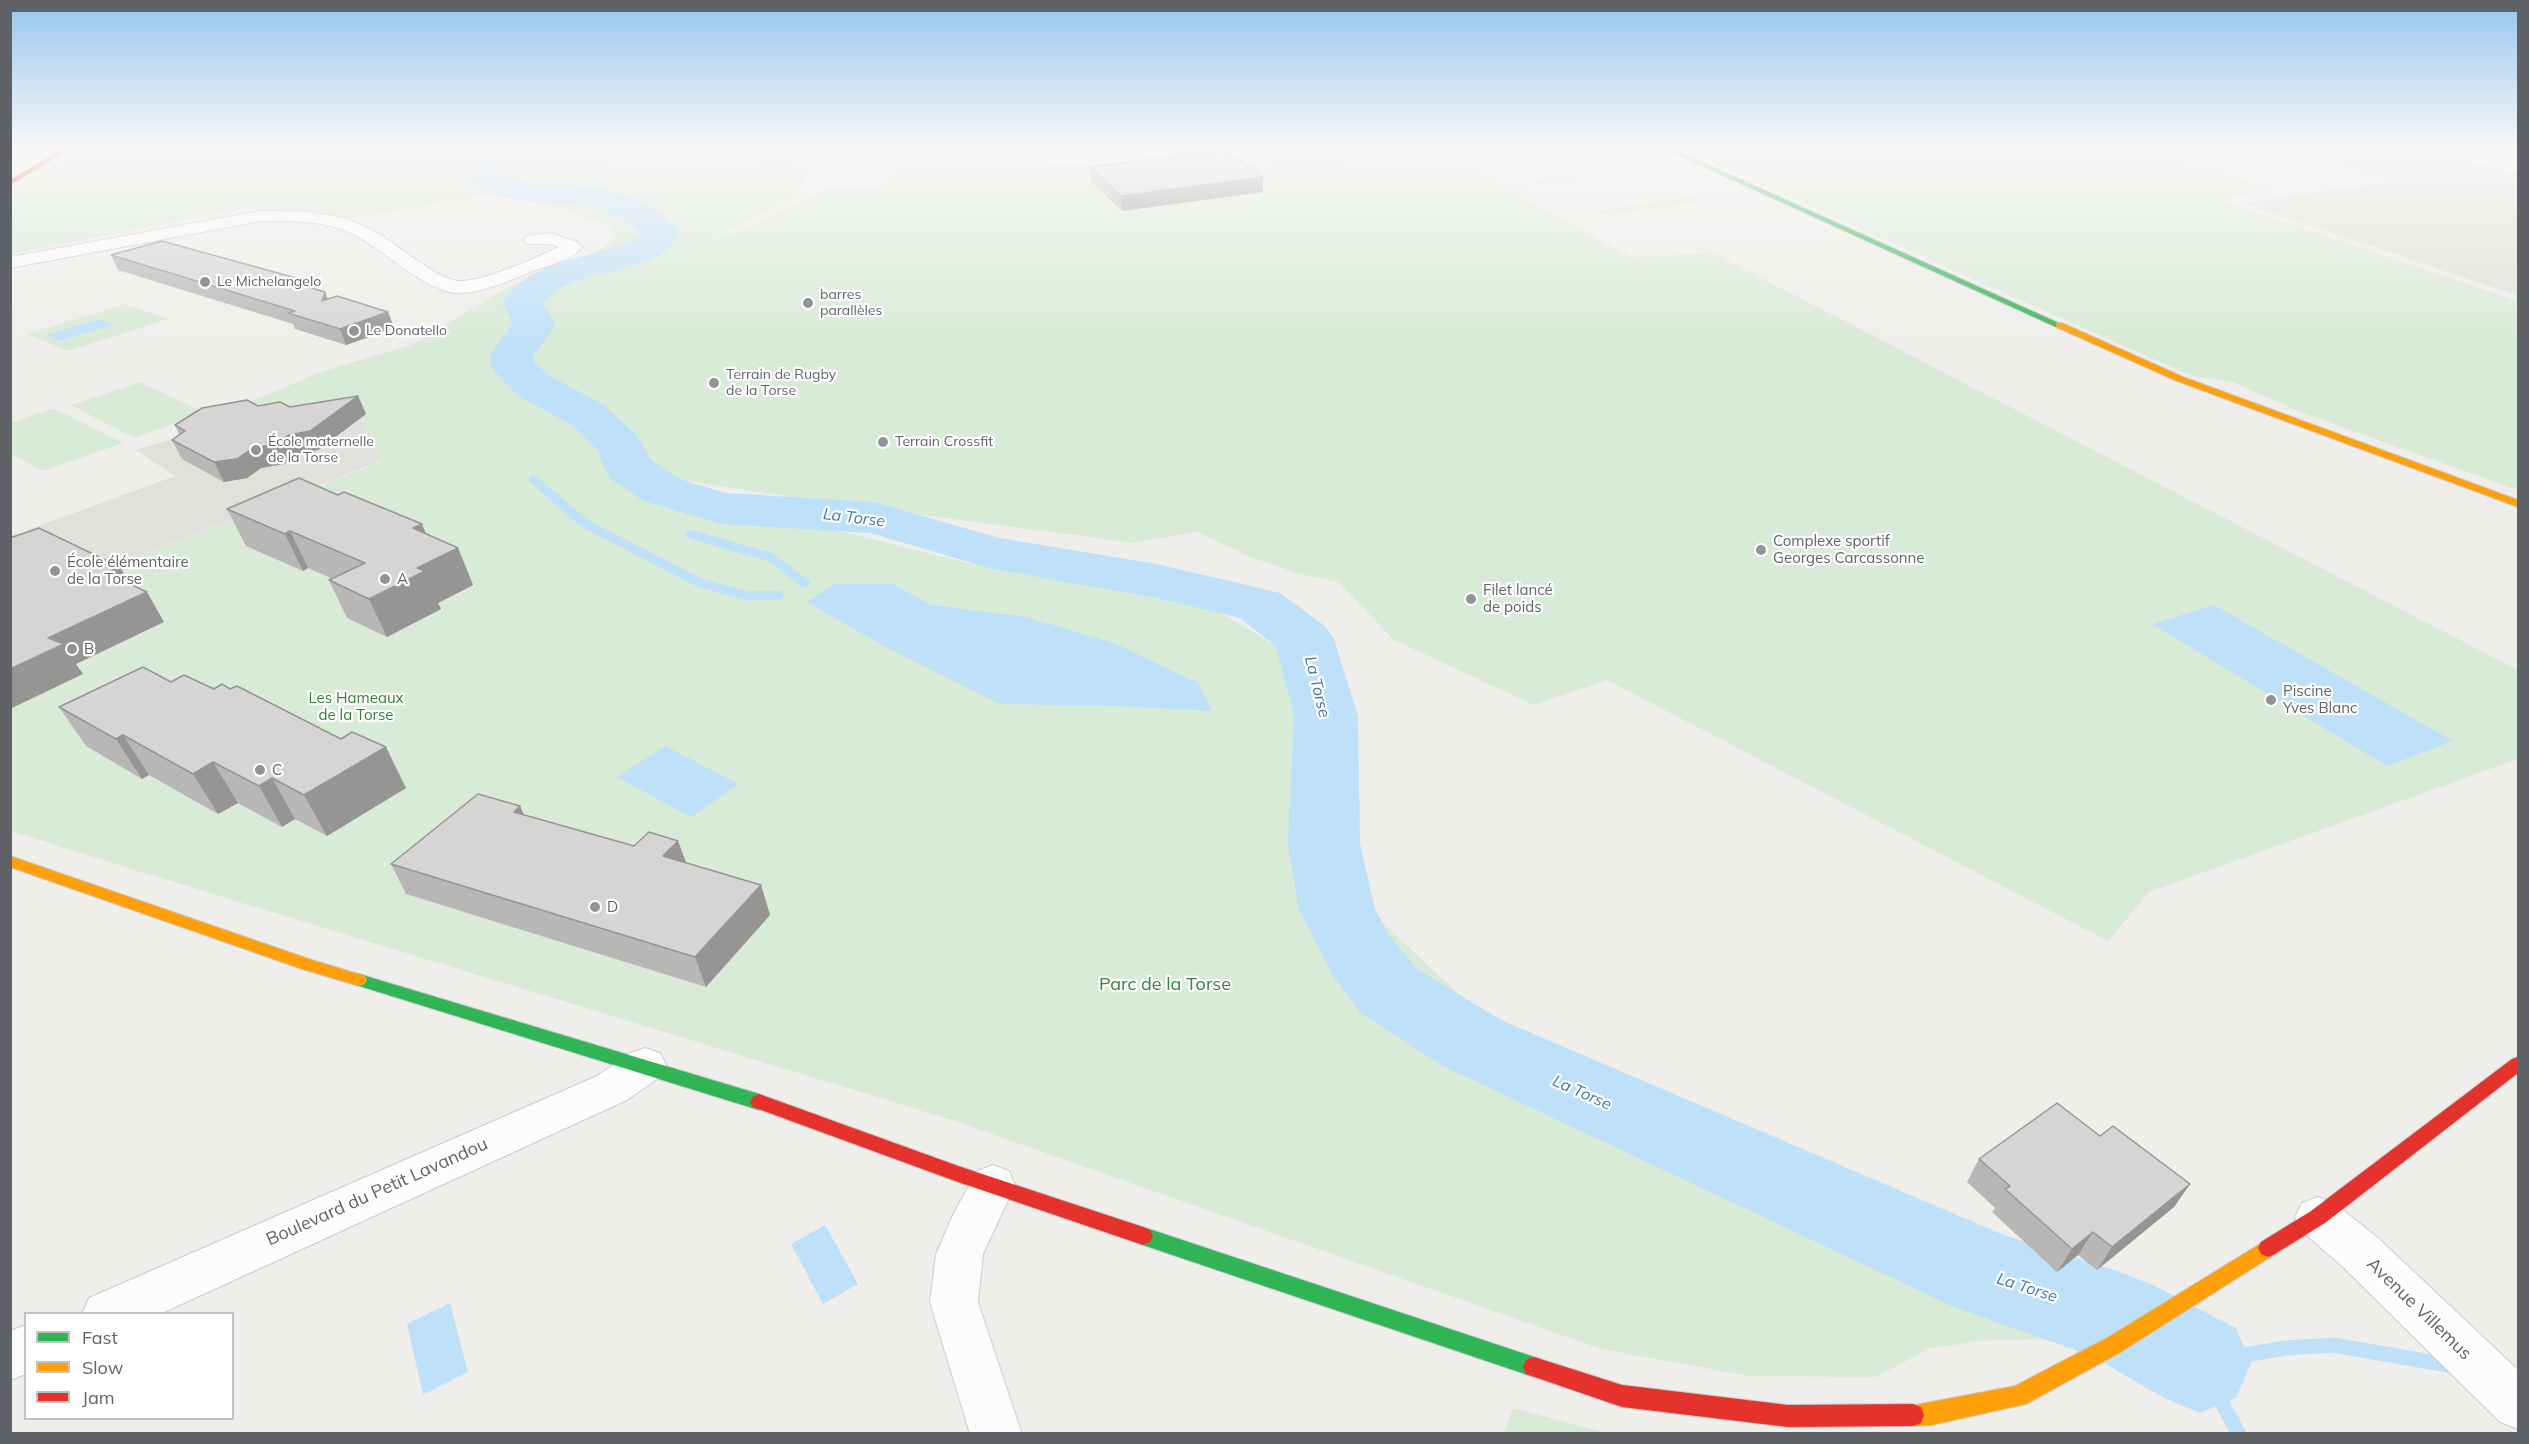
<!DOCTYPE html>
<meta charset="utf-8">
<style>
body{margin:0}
#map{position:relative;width:2529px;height:1444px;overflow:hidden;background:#efeeea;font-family:Mulish,sans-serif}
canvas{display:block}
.frame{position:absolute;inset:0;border:12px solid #5f6368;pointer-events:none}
.legend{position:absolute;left:24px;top:1312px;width:210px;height:108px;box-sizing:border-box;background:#fff;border:2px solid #bfc1c3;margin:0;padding:8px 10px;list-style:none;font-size:18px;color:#5f6368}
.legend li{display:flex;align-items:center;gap:12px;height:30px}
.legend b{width:30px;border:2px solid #bfc1c3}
</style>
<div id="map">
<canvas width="2529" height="1444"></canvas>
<div class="frame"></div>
<ul class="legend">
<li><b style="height:8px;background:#30b455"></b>Fast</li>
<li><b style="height:8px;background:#ff9f0a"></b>Slow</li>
<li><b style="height:8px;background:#e5322d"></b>Jam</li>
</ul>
</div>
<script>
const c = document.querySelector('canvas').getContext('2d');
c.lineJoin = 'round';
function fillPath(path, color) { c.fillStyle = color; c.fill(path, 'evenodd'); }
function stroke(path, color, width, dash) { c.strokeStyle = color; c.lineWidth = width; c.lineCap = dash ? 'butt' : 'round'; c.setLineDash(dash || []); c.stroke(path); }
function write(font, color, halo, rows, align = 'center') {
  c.font = font + ' Mulish,sans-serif'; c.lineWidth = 4.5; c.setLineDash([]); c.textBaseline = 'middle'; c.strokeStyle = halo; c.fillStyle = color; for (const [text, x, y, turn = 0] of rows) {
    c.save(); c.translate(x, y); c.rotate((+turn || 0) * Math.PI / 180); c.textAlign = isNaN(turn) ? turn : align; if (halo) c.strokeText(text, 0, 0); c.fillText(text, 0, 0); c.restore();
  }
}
const education = new Path2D(`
 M 2327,147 L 2418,147 L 2518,173 L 2518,296 L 2242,203 L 2388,182 L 2387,178 L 2303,156 L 2301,152 Z
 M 274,407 L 328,407 L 363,423 L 381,461 L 11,606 L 11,536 L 175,476 L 136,450 Z`);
const green = new Path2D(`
 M 93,147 L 620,147 L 651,156 L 616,158 L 614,171 L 766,160 L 766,152 L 771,150 L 802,151 L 795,160 L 806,171 L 800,191 L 769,210 L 714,236 L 743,231 L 827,189 L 882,187 L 902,166 L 973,167 L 1029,161 L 1334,156 L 1361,173 L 1456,160 L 1506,189 L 1504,186 L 1661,163 L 1665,165 L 1507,189 L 1632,257 L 1713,253 L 2518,670 L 2518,759 L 2149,892 L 2108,941 L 1607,680 L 1534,705 L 1394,640 L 1338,582 L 1297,573 L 1253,558 L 1197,532 L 1134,543 L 833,503 L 674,479 L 828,528 L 971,564 L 1167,582 L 1318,670 L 1326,716 L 1318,861 L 1493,1027 L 2026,1266 L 2120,1319 L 2040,1339 L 1978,1341 L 1929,1349 L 1875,1377 L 1749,1376 L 1601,1349 L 952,1120 L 141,872 L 11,831 L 11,606 L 381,462 L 363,423 L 328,407 L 274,407 L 246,403 L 324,371 L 411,345 L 507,288 L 543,271 L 595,253 L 615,239 L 608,225 L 530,199 L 483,196 L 336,220 L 332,215 L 276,214 L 247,208 L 11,254 L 10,191 L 61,161 Z
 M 1676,147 L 2127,147 L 2189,162 L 2275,190 L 2221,200 L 2518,301 L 2518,490 L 2300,412 L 2233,382 L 2192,376 Z
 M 1694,196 L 1703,201 L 1605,216 L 1596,211 Z
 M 125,304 L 168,319 L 68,351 L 27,334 Z
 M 140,382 L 205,413 L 134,438 L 71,405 Z
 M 54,408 L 123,443 L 43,471 L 11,454 L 11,423 Z
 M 1513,1408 L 1606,1433 L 1504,1433 Z`);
const water = new Path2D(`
 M 101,319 L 113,325 L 58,341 L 47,335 Z
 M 834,584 L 893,584 L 931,605 L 1026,617 L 1114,643 L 1198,683 L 1212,711 L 1121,706 L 1000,704 L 880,644 L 807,602 Z
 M 2214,605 L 2453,741 L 2387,766 L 2152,624 Z
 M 665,746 L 739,784 L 691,817 L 617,777 Z
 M 825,1225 L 858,1284 L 823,1304 L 791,1244 Z
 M 450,1303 L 468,1372 L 423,1395 L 407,1324 Z`);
const streamFar2 = new Path2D(`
 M 533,479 L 542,487`);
const streamFar1 = new Path2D(`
 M 540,485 L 584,523 L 700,583 L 748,596 L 779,595
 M 690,534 L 770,557 L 805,583`);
const stream = new Path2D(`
 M 2239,1434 L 2200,1363 L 2285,1348 L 2333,1345 L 2454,1366`);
const river = new Path2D(`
 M 467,147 L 497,147 L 500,171 C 515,182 536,182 554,183 C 598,187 652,194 679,234 C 675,240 670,248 664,252 C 629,277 572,268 543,303 L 554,320 L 555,326 L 533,356 L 534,362 L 550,376 L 604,405 L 638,437 L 651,460 L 680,479 L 725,493 L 874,502 L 999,538 L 1157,564 L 1280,593 L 1325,626 L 1334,639 L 1358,716 L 1360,844 L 1375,909 L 1389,935 L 1417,969 L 1501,1020 L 2004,1235 L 2120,1272 L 2155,1286 L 2236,1328 L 2251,1363 L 2236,1398 L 2200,1413 L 2164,1398 L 2092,1356 L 1956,1308 L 1443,1066 L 1361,1013 L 1333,976 L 1299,909 L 1288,844 L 1294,716 L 1276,646 L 1240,618 L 1157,598 L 993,569 L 870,533 L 721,524 L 644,501 L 611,479 L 604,468 L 599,452 L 572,425 L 518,396 L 498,375 L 491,366 L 489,356 L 513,323 L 502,303 C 529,264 566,262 608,249 C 620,245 633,242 642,234 C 629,222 614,214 598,209 C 560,199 493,210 468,174 Z`);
const street = new Path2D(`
 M 644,147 L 669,147 L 677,152 L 669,157 L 646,150 Z
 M 811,147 L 921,147 L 1136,157 L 1356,147 L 1419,147 L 1412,152 L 1331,159 L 1136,167 L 818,152 Z
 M 2289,147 L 2322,147 L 2320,150 L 2292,156 L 2284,151 Z
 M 2431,147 L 2456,147 L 2518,165 L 2518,175 L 2433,150 Z
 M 260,211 C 298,211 338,211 372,230 C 395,242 435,279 459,281 C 480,283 538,257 559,247 L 549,244 L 527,244 L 524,240 L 527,236 L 551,233 L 579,243 L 582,247 C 573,260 547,266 533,271 C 511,280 483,293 458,293 C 425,292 381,247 351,233 C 323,220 290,221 260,221 L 10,268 L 10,257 Z
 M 645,1048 L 660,1053 L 666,1065 L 660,1077 L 627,1100 L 160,1314 L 82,1314 L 89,1298 L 597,1076 L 630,1053 Z
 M 993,1165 L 1009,1171 L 1015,1185 L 983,1254 L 978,1302 L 1022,1434 L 970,1434 L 930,1302 L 936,1254 L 954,1213 L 977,1171 Z
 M 2318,1197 L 2334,1203 L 2378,1238 L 2518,1370 L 2518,1429 L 2500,1422 L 2344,1268 L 2302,1231 L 2295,1217 L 2302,1203 Z
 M 26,1325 L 26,1374 L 10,1380 L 10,1331 Z`);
const fast = new Path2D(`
 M 1660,147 L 1669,147 L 2063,325 L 2056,327 Z
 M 359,974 L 759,1094 L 765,1097 L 768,1102 L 765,1107 L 759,1110 L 353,984 L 351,980 L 353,976 Z
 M 1143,1227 L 1534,1357 L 1542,1360 L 1545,1367 L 1542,1374 L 1534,1377 L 1143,1245 L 1136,1242 L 1133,1236 L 1136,1230 Z`);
const slow = new Path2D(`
 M 2056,323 L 2062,323 L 2183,377 L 2518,500 L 2518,507 L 2177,381 L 2056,327 Z
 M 10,856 L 312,960 L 365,976 L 367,980 L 365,984 L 359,986 L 302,969 L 10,867 Z
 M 2268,1239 L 2275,1242 L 2278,1248 L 2275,1254 L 2121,1352 L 2026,1404 L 1932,1425 L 1913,1426 L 1905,1423 L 1902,1415 L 1905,1407 L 2015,1386 L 2107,1338 Z`);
const jam = new Path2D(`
 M 66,147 L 74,147 L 10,185 L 10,180 Z
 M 2518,1057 L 2518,1073 L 2325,1223 L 2275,1254 L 2268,1257 L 2261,1254 L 2258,1248 L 2261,1242 L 2311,1211 L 2512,1059 Z
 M 759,1094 L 958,1166 L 1143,1227 L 1150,1230 L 1153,1236 L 1150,1242 L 1143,1245 L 958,1182 L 753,1107 L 750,1102 L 753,1097 Z
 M 1534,1357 L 1622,1385 L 1788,1405 L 1913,1404 L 1921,1407 L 1924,1415 L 1921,1423 L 1913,1426 L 1788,1427 L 1622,1407 L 1526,1374 L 1523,1367 L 1526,1360 Z`);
const wall = new Path2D(`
 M 1090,167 L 1263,192 L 1122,211 L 1091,182 Z
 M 111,255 L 296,278 L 299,284 L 328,299 L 388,312 L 394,328 L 346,345 L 295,329 L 293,324 L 118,270 Z
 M 358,396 L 366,414 L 318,450 L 298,454 L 284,464 L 261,468 L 247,478 L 224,482 L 182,459 L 172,440 L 179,434 L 175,425 L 258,406 L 290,407 Z
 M 338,495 L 458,548 L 473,585 L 438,603 L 441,609 L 387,637 L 347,618 L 329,580 L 333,579 L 308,568 L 303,571 L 246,546 L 227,509 Z
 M 171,682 L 406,788 L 327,836 L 295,819 L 282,827 L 238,803 L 218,814 L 149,775 L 142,779 L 86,746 L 59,707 Z
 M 520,806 L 524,815 L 761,885 L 770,915 L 706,987 L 406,894 L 391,864 Z
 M 2100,1136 L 2190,1184 L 2174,1207 L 2097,1270 L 2078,1255 L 2057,1272 L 1992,1212 L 1995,1208 L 1967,1182 L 1979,1159 Z`);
const shadedWall = new Path2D(`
 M 1263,177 L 1263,192 L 1122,211 L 1121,196 Z
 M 296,278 L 303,293 L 288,281 Z
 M 325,292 L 331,308 L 322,301 Z
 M 388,312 L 394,328 L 346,345 L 340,329 Z
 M 358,396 L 366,414 L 318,450 L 298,454 L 284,464 L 261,468 L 247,478 L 224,482 L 214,462 L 289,435 Z
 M 422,524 L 436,558 L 458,548 L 473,585 L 438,603 L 441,609 L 387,637 L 369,599 L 417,568 L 413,528 Z
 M 290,531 L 308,568 L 303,571 L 285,534 Z
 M 120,567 L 137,596 L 106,573 Z
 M 147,592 L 164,622 L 76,664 L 83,674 L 10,709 L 10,669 L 48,638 Z
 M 123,735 L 149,775 L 142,779 L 116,739 Z
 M 386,747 L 406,788 L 327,836 L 304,795 Z
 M 213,762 L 238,803 L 218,814 L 193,774 Z
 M 272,778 L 295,819 L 282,827 L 259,786 Z
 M 520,806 L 533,836 L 514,812 Z
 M 678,841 L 689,870 L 663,856 Z
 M 761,885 L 770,915 L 706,987 L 695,957 Z
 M 2190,1184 L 2174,1207 L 2097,1270 L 2112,1247 Z
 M 2093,1232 L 2078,1255 L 2057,1272 L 2072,1249 Z`);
const building = new Path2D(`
 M 1228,151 L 1263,177 L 1121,196 L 1090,167 L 1208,152 Z
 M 162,241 L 296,278 L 288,281 L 325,292 L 322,301 L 337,296 L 388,312 L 340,329 L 288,313 L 295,311 L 111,255 Z
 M 358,396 L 310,431 L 289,435 L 275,444 L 251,449 L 237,459 L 214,462 L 172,440 L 185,431 L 175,425 L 202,408 L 247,400 L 258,406 L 280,402 L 290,407 Z
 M 299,478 L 338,495 L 344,492 L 422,524 L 413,528 L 458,548 L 417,568 L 425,571 L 369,599 L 329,580 L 365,563 L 290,531 L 285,534 L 227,509 Z
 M 39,528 L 120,567 L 106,573 L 147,592 L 48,638 L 64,644 L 10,669 L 10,538 Z
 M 143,667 L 171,682 L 184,675 L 214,689 L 222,684 L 230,689 L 237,686 L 341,739 L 352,732 L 386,747 L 304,795 L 272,778 L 259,786 L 213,762 L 193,774 L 123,735 L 116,739 L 59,707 Z
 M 478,794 L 520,806 L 514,812 L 634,846 L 649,832 L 678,841 L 663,856 L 761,885 L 695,957 L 391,864 Z
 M 2057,1103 L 2100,1136 L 2113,1126 L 2190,1184 L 2112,1247 L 2093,1232 L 2072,1249 L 2005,1189 L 2010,1186 L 1979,1159 Z`);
const markers = [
 [205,282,6,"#919496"],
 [808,303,6,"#919496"],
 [354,331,6,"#919496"],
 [714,383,6,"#919496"],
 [883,442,6,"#919496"],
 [256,450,6,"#919496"],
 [1761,550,6,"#919496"],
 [55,571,6,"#919496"],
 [385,579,6,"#919496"],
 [1471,599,6,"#919496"],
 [72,649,6,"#919496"],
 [2271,700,6,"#919496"],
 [260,770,6,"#919496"],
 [595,907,6,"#919496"]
];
const farPoinames = [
 ["Le Michelangelo",217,282],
 ["barres",820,295],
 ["parallèles",820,311],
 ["Le Donatello",366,331],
 ["Terrain de Rugby",726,375],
 ["de la Torse",726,391],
 ["École maternelle",268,442],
 ["de la Torse",268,458],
 ["Terrain Crossfit",895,442]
];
const poiNames = [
 ["Complexe sportif",1773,541],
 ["Georges Carcassonne",1773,558],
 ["École élémentaire",67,562],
 ["de la Torse",67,579],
 ["A",397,579],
 ["Filet lancé",1483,590],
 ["de poids",1483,607],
 ["B",84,649],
 ["Piscine",2283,691],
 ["Yves Blanc",2283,708],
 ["C",272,770],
 ["D",607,907]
];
const parkNames = [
 ["Les Hameaux",356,698],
 ["de la Torse",356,715]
];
const waterNames = [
 ["La Torse",854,518,7],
 ["La Torse",1317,687,76],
 ["La Torse",1582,1093,24],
 ["La Torse",2027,1288,18]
];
const nearParknames = [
 ["Parc de la Torse",1165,985]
];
const nearStreetnames = [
 ["Boulevard du Petit Lavandou",377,1192,-24],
 ["Avenue Villemus",2419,1309,44]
];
fillPath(education, '#e2e0da');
fillPath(green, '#d8ebd6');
fillPath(water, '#bfe0f9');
stroke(streamFar2, '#bfe0f9', 8);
stroke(streamFar1, '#bfe0f9', 9);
stroke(stream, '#bfe0f9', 15);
fillPath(river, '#bfe0f9');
stroke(street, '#cbcccc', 2);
stroke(fast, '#cacacb', 2);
stroke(slow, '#cacacb', 2);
stroke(jam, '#cacacb', 2);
fillPath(street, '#fdfcfc');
fillPath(fast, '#30b455');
fillPath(slow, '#ff9f0a');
fillPath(jam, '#e5322d');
fillPath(wall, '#b8b7b5');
fillPath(shadedWall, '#969594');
fillPath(building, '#d6d5d3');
stroke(building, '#969594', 1.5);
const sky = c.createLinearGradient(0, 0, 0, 349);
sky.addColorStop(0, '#97c6ef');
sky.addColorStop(0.42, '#f8f7f6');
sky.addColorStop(1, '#f8f7f600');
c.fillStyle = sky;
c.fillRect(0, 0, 2529, 349);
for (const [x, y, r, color] of markers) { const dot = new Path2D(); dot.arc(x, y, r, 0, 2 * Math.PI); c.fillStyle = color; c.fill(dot); stroke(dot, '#fff', 2); }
write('14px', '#5f6368', '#fff', farPoinames, 'left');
write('15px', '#5f6368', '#fff', poiNames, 'left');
write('15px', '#348238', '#fff', parkNames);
write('italic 16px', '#4174aa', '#fff', waterNames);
write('18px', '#348238', '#fff', nearParknames);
write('18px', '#5f6368', '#fff', nearStreetnames);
</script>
